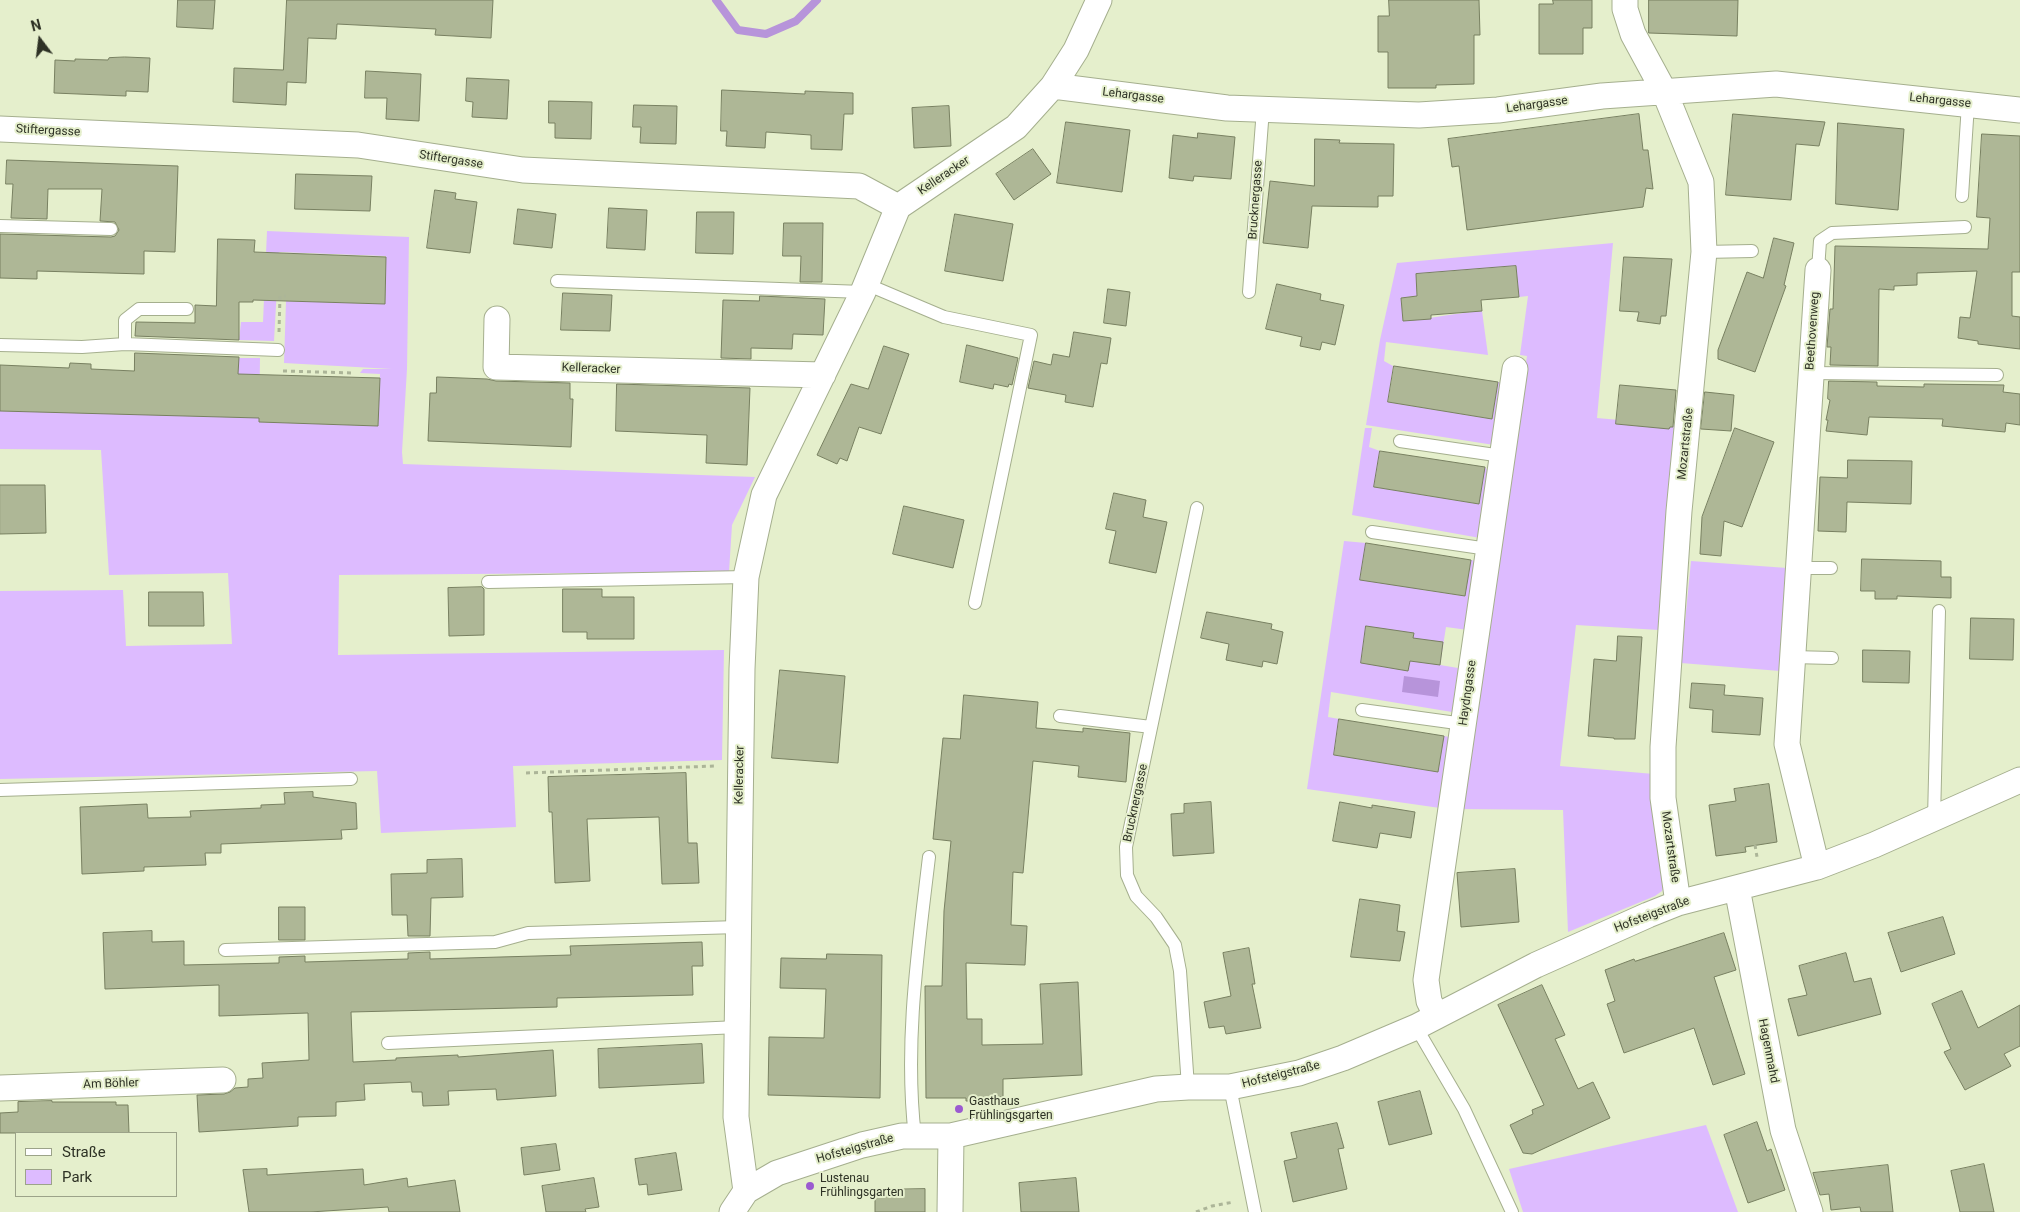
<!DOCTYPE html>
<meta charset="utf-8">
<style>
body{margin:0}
#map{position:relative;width:2020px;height:1212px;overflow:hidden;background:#e5efcc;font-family:Roboto,sans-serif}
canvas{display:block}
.legend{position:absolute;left:15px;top:1132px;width:162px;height:65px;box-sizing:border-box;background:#e5efcc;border:1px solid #9ca389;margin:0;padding:6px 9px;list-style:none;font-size:15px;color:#2e3225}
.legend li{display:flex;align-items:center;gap:10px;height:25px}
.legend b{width:25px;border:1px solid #9ca389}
.north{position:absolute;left:15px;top:15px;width:50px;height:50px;-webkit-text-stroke:4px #e5efcc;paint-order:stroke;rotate:345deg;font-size:14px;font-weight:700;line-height:20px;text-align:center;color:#2e3225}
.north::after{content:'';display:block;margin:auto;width:18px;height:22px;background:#2e3225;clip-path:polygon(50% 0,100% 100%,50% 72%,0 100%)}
</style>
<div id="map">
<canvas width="2020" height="1212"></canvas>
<ul class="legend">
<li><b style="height:6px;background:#fff"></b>Straße</li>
<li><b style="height:14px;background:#dbf"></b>Park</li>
</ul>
<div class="north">N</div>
</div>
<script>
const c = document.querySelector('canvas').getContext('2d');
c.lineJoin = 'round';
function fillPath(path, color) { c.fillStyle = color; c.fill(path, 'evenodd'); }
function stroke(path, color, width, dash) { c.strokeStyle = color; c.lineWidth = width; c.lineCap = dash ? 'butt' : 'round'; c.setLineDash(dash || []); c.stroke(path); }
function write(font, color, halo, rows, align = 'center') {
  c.font = font + ' Roboto,sans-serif'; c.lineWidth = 4; c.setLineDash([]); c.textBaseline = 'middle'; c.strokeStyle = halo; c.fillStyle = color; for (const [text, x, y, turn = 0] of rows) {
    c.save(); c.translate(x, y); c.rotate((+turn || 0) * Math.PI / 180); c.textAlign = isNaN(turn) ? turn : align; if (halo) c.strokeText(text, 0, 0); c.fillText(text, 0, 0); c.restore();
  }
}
const green = new Path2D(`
 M 267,231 L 409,237 L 407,369 L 402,452 L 403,464 L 755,477 L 732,525 L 729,572 L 339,575 L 338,655 L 724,650 L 722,760 L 513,766 L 516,827 L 381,833 L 377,771 L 0,779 L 0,591 L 123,590 L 126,646 L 232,644 L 228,573 L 109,575 L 101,450 L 0,449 L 0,411 L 89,413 L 91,369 L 113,413 L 235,368 L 239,358 L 260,358 L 259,422 L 378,426 L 380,374 L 360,373 L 363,369 L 392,369 L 284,363 L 286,301 L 385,304 L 386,256 L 279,252 L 274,341 L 239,340 L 241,322 L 263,322 Z
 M 1613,243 L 1597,418 L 1675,425 L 1659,630 L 1576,625 L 1560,766 L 1654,774 L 1665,882 L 1662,891 L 1655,896 L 1568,932 L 1563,810 L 1458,809 L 1527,356 L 1520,355 L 1528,296 L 1519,297 L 1516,266 L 1416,274 L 1417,296 L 1401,298 L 1403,321 C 1430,319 1455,313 1482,311 L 1488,355 L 1386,342 L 1384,361 L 1393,366 L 1388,402 L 1492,419 L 1498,382 L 1503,383 L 1494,445 L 1366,425 L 1380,340 L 1397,263 Z
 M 1365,428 L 1372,428 L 1369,447 L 1380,451 L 1375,487 L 1478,504 L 1485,467 L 1489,473 L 1480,538 L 1352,515 Z
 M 1344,541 L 1366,543 L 1423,590 L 1465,596 L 1471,560 L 1476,561 L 1468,630 L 1446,627 L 1440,665 L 1458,668 L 1452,712 L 1331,692 L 1328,717 L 1339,719 L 1334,755 L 1438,772 L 1444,736 L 1449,737 L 1440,808 L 1307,789 Z
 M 1691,561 L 1787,568 L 1780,671 L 1681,663 Z
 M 1706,1125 L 1738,1212 L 1523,1212 L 1509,1169 Z`);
const water = new Path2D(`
 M 1404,676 L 1440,681 L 1438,697 L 1402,692 Z`);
const stream = new Path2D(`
 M 716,0 L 738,30 L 766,34 L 796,21 L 817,0`);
const building = new Path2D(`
 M 178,0 L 215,0 L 213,29 L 177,27 Z
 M 287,0 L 493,0 L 491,38 L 435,35 L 436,29 L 337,24 L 336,39 L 308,38 L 306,83 L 287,82 L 286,105 L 233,102 L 234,68 L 283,70 Z
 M 1389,0 L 1479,0 L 1480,35 L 1474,35 L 1474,84 L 1436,85 L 1436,88 L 1388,88 L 1388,52 L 1378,52 L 1378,16 L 1389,16 Z
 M 1553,0 L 1592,0 L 1592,28 L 1583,28 L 1583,54 L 1539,54 L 1539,4 L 1553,4 Z
 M 1649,0 L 1738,0 L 1737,36 L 1649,33 Z
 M 125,57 L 150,58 L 148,92 L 126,91 L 126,96 L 54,93 L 55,60 L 75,61 L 75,59 L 108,60 L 109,58 Z
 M 366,71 L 421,74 L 419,121 L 386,119 L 387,98 L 365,98 Z
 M 467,78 L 509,80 L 507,119 L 472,117 L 473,102 L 466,101 Z
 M 722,90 L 805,94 L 805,91 L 853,93 L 853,114 L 844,114 L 842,150 L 811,149 L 811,135 L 766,132 L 765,148 L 726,146 L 727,131 L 721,131 Z
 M 549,101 L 592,102 L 591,139 L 555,138 L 555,123 L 549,123 Z
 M 634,105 L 677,106 L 676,144 L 640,143 L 641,127 L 633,127 Z
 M 949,106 L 951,146 L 914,148 L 912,108 Z
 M 1639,114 L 1643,150 L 1648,150 L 1653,189 L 1646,188 L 1643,207 L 1467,230 L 1459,166 L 1452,167 L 1448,139 Z
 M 1733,114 L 1825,122 L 1819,146 L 1796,144 L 1791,200 L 1726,195 Z
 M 1066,122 L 1130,130 L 1122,192 L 1057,183 Z
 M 1838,123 L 1904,129 L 1898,210 L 1836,204 Z
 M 1198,133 L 1235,137 L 1231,179 L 1194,176 L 1193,181 L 1169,178 L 1173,135 L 1197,138 Z
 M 1982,134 L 2020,136 L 2020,272 L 2012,272 L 2012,316 L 2020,317 L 2020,349 L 1978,344 L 1978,341 L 1958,338 L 1960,317 L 1970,318 L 1977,271 L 1917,273 L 1917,285 L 1894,286 L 1894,290 L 1879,289 L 1878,366 L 1830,365 L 1831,347 L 1827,347 L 1830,309 L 1833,309 L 1835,246 L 1988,249 L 1990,218 L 1977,217 Z
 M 1315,139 L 1340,140 L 1339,143 L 1394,144 L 1393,196 L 1378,196 L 1378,207 L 1312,206 L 1308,248 L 1263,243 L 1270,181 L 1314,186 Z
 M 1033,149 L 1051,174 L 1014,200 L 996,174 Z
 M 7,160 L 178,166 L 175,252 L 144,251 L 144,274 L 37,271 L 37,279 L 0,278 L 0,234 L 111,237 L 115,236 L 119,230 L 115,222 L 100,221 L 102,189 L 48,189 L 47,219 L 11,218 L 13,184 L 6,184 Z
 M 296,174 L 372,176 L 370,211 L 295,209 Z
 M 435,190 L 456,193 L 455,199 L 477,202 L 470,253 L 427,248 Z
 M 609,208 L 647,210 L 645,250 L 607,248 Z
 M 518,209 L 556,214 L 552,248 L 514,244 Z
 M 697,212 L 734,212 L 733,254 L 696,253 Z
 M 955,214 L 1013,224 L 1003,281 L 945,271 Z
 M 784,223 L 823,223 L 822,282 L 800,282 L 801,256 L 783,256 Z
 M 1774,238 L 1794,243 L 1784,285 L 1786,286 L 1755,372 L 1718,359 L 1718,350 L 1747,272 L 1763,278 Z
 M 218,239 L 255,240 L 254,252 L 386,257 L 385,304 L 253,300 L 253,302 L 239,302 L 239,340 L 135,336 L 136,322 L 195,323 L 195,305 L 216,306 Z
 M 1624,257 L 1672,259 L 1666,316 L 1661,316 L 1660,324 L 1637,321 L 1639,312 L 1620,311 Z
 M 1516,266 L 1519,297 L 1481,300 L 1482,311 L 1431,315 L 1431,319 L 1403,321 L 1401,298 L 1417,296 L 1416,274 Z
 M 1277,284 L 1321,294 L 1320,300 L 1344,305 L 1335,345 L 1322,342 L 1320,350 L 1300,346 L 1302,337 L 1266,329 Z
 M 1108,289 L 1130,292 L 1126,326 L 1104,323 Z
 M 563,293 L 612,295 L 610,331 L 561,330 Z
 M 760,296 L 825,299 L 823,335 L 793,334 L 792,349 L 751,348 L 751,359 L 721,358 L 723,300 L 759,301 Z
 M 1074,332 L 1111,338 L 1107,364 L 1101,363 L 1093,407 L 1065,402 L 1066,395 L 1028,388 L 1034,361 L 1051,365 L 1053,354 L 1069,357 Z
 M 967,345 L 1018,358 L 1012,385 L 1009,384 L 1008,387 L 994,384 L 993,389 L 960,382 Z
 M 884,346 L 909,354 L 881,434 L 859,427 L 847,461 L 840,458 L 837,464 L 817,455 L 851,384 L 868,389 Z
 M 135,353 L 239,357 L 238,374 L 380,378 L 378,426 L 259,422 L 259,418 L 0,411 L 0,365 L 69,368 L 70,363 L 91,364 L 91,369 L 134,371 Z
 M 1394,366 L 1498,382 L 1492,419 L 1388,402 Z
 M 437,377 L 487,379 L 496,381 L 570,383 L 570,399 L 573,399 L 571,447 L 428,441 L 430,393 L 436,393 Z
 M 1829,381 L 1877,382 L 1877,386 L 1924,387 L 1924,384 L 2004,385 L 2003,392 L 2020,394 L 2020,425 L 2006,423 L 2005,432 L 1942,426 L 1943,419 L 1869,417 L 1867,435 L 1826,431 L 1828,420 L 1826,420 L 1830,400 L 1828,399 Z
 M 617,384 L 750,388 L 747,465 L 706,463 L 707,435 L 616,431 Z
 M 1620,385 L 1676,390 L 1673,427 L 1670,427 L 1669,429 L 1616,424 Z
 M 1705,392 L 1734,395 L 1731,431 L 1701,429 Z
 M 1735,428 L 1774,442 L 1742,527 L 1724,521 L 1721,556 L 1700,554 L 1702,517 Z
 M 1380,451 L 1485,467 L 1479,504 L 1374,487 Z
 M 1848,460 L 1912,461 L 1911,504 L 1847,502 L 1846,532 L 1818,531 L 1820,477 L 1847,478 Z
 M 0,485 L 45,485 L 46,533 L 0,534 Z
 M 1114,493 L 1146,500 L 1143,517 L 1167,522 L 1156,573 L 1109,563 L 1116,531 L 1106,529 Z
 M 904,506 L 964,520 L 953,568 L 893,554 Z
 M 1366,543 L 1471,560 L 1465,596 L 1360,580 Z
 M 1862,559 L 1941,561 L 1941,577 L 1951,577 L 1951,598 L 1897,596 L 1897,599 L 1875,599 L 1875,591 L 1861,591 Z
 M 482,587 L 484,589 L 484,635 L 449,636 L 448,588 Z
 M 563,589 L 602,589 L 602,597 L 634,597 L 634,639 L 587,639 L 587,632 L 563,632 Z
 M 149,592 L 203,592 L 204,626 L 149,626 Z
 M 1207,612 L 1272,624 L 1271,629 L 1283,632 L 1277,664 L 1263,661 L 1262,667 L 1226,660 L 1229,644 L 1201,638 Z
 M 1971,618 L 2014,619 L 2013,660 L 1970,659 Z
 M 1366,626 L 1414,633 L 1413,638 L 1443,642 L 1440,665 L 1410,661 L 1408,671 L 1361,663 Z
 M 1618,636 L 1642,637 L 1635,739 L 1614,739 L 1614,738 L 1588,736 L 1594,659 L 1616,661 Z
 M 1863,650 L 1910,651 L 1909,683 L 1863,682 Z
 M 780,670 L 845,676 L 838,763 L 772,758 Z
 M 1692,683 L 1725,685 L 1724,695 L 1763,698 L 1760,735 L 1712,732 L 1713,710 L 1690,708 Z
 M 964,695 L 1038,702 L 1036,728 L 1083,732 L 1083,728 L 1130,733 L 1126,782 L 1078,777 L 1079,766 L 1033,761 L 1023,873 L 1013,872 L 1011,925 L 1027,926 L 1025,965 L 966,963 L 967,1019 L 982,1019 L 982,1045 L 1043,1044 L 1040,984 L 1078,982 L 1082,1075 L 1003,1079 L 1003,1097 L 996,1097 L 995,1101 L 966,1101 L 966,1098 L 926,1098 L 925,986 L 942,986 L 944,911 L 951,841 L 933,839 L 943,738 L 960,739 Z
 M 1339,719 L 1444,736 L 1438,772 L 1334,755 Z
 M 686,773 L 688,843 L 697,843 L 699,883 L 662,884 L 659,817 L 587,819 L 590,881 L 555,883 L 552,812 L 549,812 L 548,777 Z
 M 1769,784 L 1777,842 L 1745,847 L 1746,852 L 1716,856 L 1709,805 L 1736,801 L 1734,789 Z
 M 313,792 L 313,797 L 356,803 L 357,829 L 341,830 L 342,839 L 221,844 L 221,853 L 205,853 L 206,865 L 144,867 L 144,871 L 82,874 L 80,807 L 147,804 L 148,818 L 191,817 L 190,811 L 261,808 L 261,805 L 285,804 L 284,793 Z
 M 1211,802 L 1214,853 L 1173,856 L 1171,814 L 1184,813 L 1184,804 Z
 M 1340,802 L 1372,808 L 1372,805 L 1415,812 L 1411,838 L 1380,833 L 1377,848 L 1333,841 Z
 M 462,859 L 463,897 L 431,898 L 430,936 L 408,936 L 407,915 L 392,915 L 391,874 L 427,873 L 427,860 Z
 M 1515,869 L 1519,922 L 1461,927 L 1457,873 Z
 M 1360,899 L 1400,905 L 1397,931 L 1405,932 L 1400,961 L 1351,957 Z
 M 279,907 L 305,907 L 305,940 L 279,940 Z
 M 1943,917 L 1955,954 L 1901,972 L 1888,933 Z
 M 152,931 L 152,942 L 184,941 L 184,965 L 279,963 L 279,957 L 305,956 L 305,962 L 408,959 L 408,953 L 430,952 L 430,959 L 571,955 L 570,946 L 702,942 L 703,966 L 692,966 L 693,995 L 557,998 L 557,1007 L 351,1012 L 353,1062 L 396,1060 L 396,1058 L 458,1055 L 458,1057 L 553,1050 L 556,1096 L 497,1100 L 496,1089 L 448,1091 L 449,1105 L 423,1106 L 422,1092 L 412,1092 L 411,1082 L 364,1084 L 365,1100 L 336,1102 L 336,1116 L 298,1117 L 298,1126 L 199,1132 L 197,1095 L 224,1094 L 230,1092 L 235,1088 L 248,1087 L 248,1079 L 263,1078 L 262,1063 L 309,1060 L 308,1013 L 219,1016 L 219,985 L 105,989 L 103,933 Z
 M 1724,933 L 1736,970 L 1714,977 L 1745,1074 L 1713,1085 L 1694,1028 L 1624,1053 L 1607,1004 L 1615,1001 L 1605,970 L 1634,959 L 1635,961 Z
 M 1249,948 L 1255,984 L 1252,984 L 1261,1028 L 1226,1034 L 1224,1026 L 1209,1028 L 1204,1002 L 1231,996 L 1223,953 Z
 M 1846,953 L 1854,982 L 1871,978 L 1881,1014 L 1798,1036 L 1788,999 L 1807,995 L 1799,966 Z
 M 827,954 L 882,955 L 880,1098 L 768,1095 L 769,1037 L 824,1038 L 826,989 L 780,988 L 781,958 L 826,959 Z
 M 1542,985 L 1565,1035 L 1555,1039 L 1578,1089 L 1593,1082 L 1610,1118 L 1532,1154 L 1523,1153 L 1510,1125 L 1533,1114 L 1532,1110 L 1544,1105 L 1498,1005 Z
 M 1962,991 L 1978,1028 L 2020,1005 L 2020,1046 L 2004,1054 L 2011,1066 L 1965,1090 L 1944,1052 L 1951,1049 L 1932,1004 Z
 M 702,1044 L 704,1083 L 599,1088 L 598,1049 Z
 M 1420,1091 L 1432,1134 L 1389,1145 L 1378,1102 Z
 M 52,1101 L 52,1102 L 116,1102 L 116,1105 L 128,1105 L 129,1133 L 0,1133 L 0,1113 L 18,1112 L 18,1102 Z
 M 1757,1122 L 1767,1151 L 1771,1149 L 1785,1190 L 1748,1203 L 1724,1135 Z
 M 1337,1123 L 1344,1148 L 1338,1149 L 1347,1189 L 1293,1202 L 1284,1161 L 1297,1158 L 1291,1133 Z
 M 556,1144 L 560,1170 L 524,1175 L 521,1148 Z
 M 676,1153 L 682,1190 L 648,1195 L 647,1184 L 639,1185 L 635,1159 Z
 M 1984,1164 L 1994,1212 L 1960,1212 L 1951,1171 Z
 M 1888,1165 L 1893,1212 L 1861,1212 L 1860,1207 L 1831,1210 L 1829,1194 L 1820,1195 L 1813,1173 Z
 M 267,1169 L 267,1175 L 363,1169 L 364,1185 L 407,1178 L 408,1187 L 455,1180 L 460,1212 L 389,1212 L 388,1207 L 310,1212 L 249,1212 L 243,1170 Z
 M 594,1178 L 599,1207 L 585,1209 L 586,1212 L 546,1212 L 542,1186 Z
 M 1076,1178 L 1079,1212 L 1021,1212 L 1019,1183 Z
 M 925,1189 L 925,1212 L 875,1212 L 875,1190 Z`);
const path = new Path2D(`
 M 279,332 L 280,296 L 286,296
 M 283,371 L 355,373
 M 526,773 L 715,766
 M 1755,845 L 1757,857
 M 1196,1212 L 1212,1206 L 1234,1202`);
const lane = new Path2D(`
 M 1962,196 L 1968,104
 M 0,226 L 111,229
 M 1704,252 L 1752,251
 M 1818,270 L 1820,241 L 1832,233 L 1965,227
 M 557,281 L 863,292
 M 866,284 L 944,317 L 1031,335 L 975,603
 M 1249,292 L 1263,109
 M 125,344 L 125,320 L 139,309 L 187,309
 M 0,345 L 82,347 L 125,344 L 278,350
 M 1810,373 L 1997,375
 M 1400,441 L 1502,456
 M 1372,532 L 1488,549
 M 1798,568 L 1831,568
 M 488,582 L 746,577
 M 1792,657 L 1832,658
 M 1362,710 L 1464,724
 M 1060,716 L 1151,727
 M 0,790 L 351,779
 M 1934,819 L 1939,611
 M 225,950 L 495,942 L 528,933 L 739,927
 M 1416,1027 L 1464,1109 L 1512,1212
 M 388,1043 L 738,1027
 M 1188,1087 L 1180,971 L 1175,945 L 1156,917 L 1136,896 L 1127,875 L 1126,847 L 1197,508
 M 1230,1087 L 1255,1212
 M 915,1137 C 904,1044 918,950 929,857`);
const street = new Path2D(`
 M 1625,0 L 1625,9 L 1633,34 L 1665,93 L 1701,182 L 1704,252 L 1679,511 L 1663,747 L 1663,798 L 1678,903
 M 1053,86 L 1227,108 L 1419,115 L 1498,110 L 1602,96 L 1776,84 L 2020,110
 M 0,129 L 358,145 L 523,170 L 859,186 L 898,207
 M 497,319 L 496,367 L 823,375
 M 1817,867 L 1787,744 L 1818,270
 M 1737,888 L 1783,1130 L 1810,1212
 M 1436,1015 L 1429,1001 L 1426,980 L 1515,369
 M 0,1088 L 223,1080
 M 746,1191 L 736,1117 L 742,669 L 746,577 L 764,495 L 863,292 L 898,207 L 1016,127 L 1053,86 L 1076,50 L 1099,0
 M 732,1212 L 746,1191 L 777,1173 L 862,1145 L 902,1136 L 951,1136 L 1156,1089 L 1188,1087 L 1230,1087 L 1299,1073 L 1343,1058 L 1416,1027 L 1536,965 L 1648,915 L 1678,903 L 1817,867 L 1874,845 L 2020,780
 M 950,1212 L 951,1136`);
const markers = [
 [959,1109,5,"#9b5ad0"],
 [810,1186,5,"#9b5ad0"]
];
const streetNames = [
 ["Lehargasse",1133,96,7],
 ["Lehargasse",1940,101,6],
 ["Lehargasse",1537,105,-8],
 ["Stiftergasse",48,131,3],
 ["Stiftergasse",451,160,9],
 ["Kelleracker",944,176,-34],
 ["Brucknergasse",1256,200,-86],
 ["Beethovenweg",1813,331,-86],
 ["Kelleracker",591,369,2],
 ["Mozartstraße",1686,444,-84],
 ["Haydngasse",1468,693,-82],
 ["Kelleracker",740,775,-89],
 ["Brucknergasse",1136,803,-78],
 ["Mozartstraße",1670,847,82],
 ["Hofsteigstraße",1652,915,-21],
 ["Hagenmahd",1768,1051,79],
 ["Hofsteigstraße",1281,1075,-14],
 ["Am Böhler",111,1084,-2],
 ["Hofsteigstraße",855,1149,-16]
];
const poiNames = [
 ["Gasthaus",969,1102],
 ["Frühlingsgarten",969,1116],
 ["Lustenau",820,1179],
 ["Frühlingsgarten",820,1193]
];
fillPath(green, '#dbf');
fillPath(water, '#b794da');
stroke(stream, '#b794da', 8);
fillPath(building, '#aeb796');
stroke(building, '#788061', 1);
stroke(lane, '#a5af8e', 14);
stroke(street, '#a5af8e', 27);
stroke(path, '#acb598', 3, [4, 4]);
stroke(lane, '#fff', 12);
stroke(street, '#fff', 25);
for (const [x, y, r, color] of markers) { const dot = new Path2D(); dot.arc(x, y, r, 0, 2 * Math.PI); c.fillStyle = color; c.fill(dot); stroke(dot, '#e5efcc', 2); }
write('12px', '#2e3225', '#e5efcc', streetNames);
write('12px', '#2e3225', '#e5efcc', poiNames, 'left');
</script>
